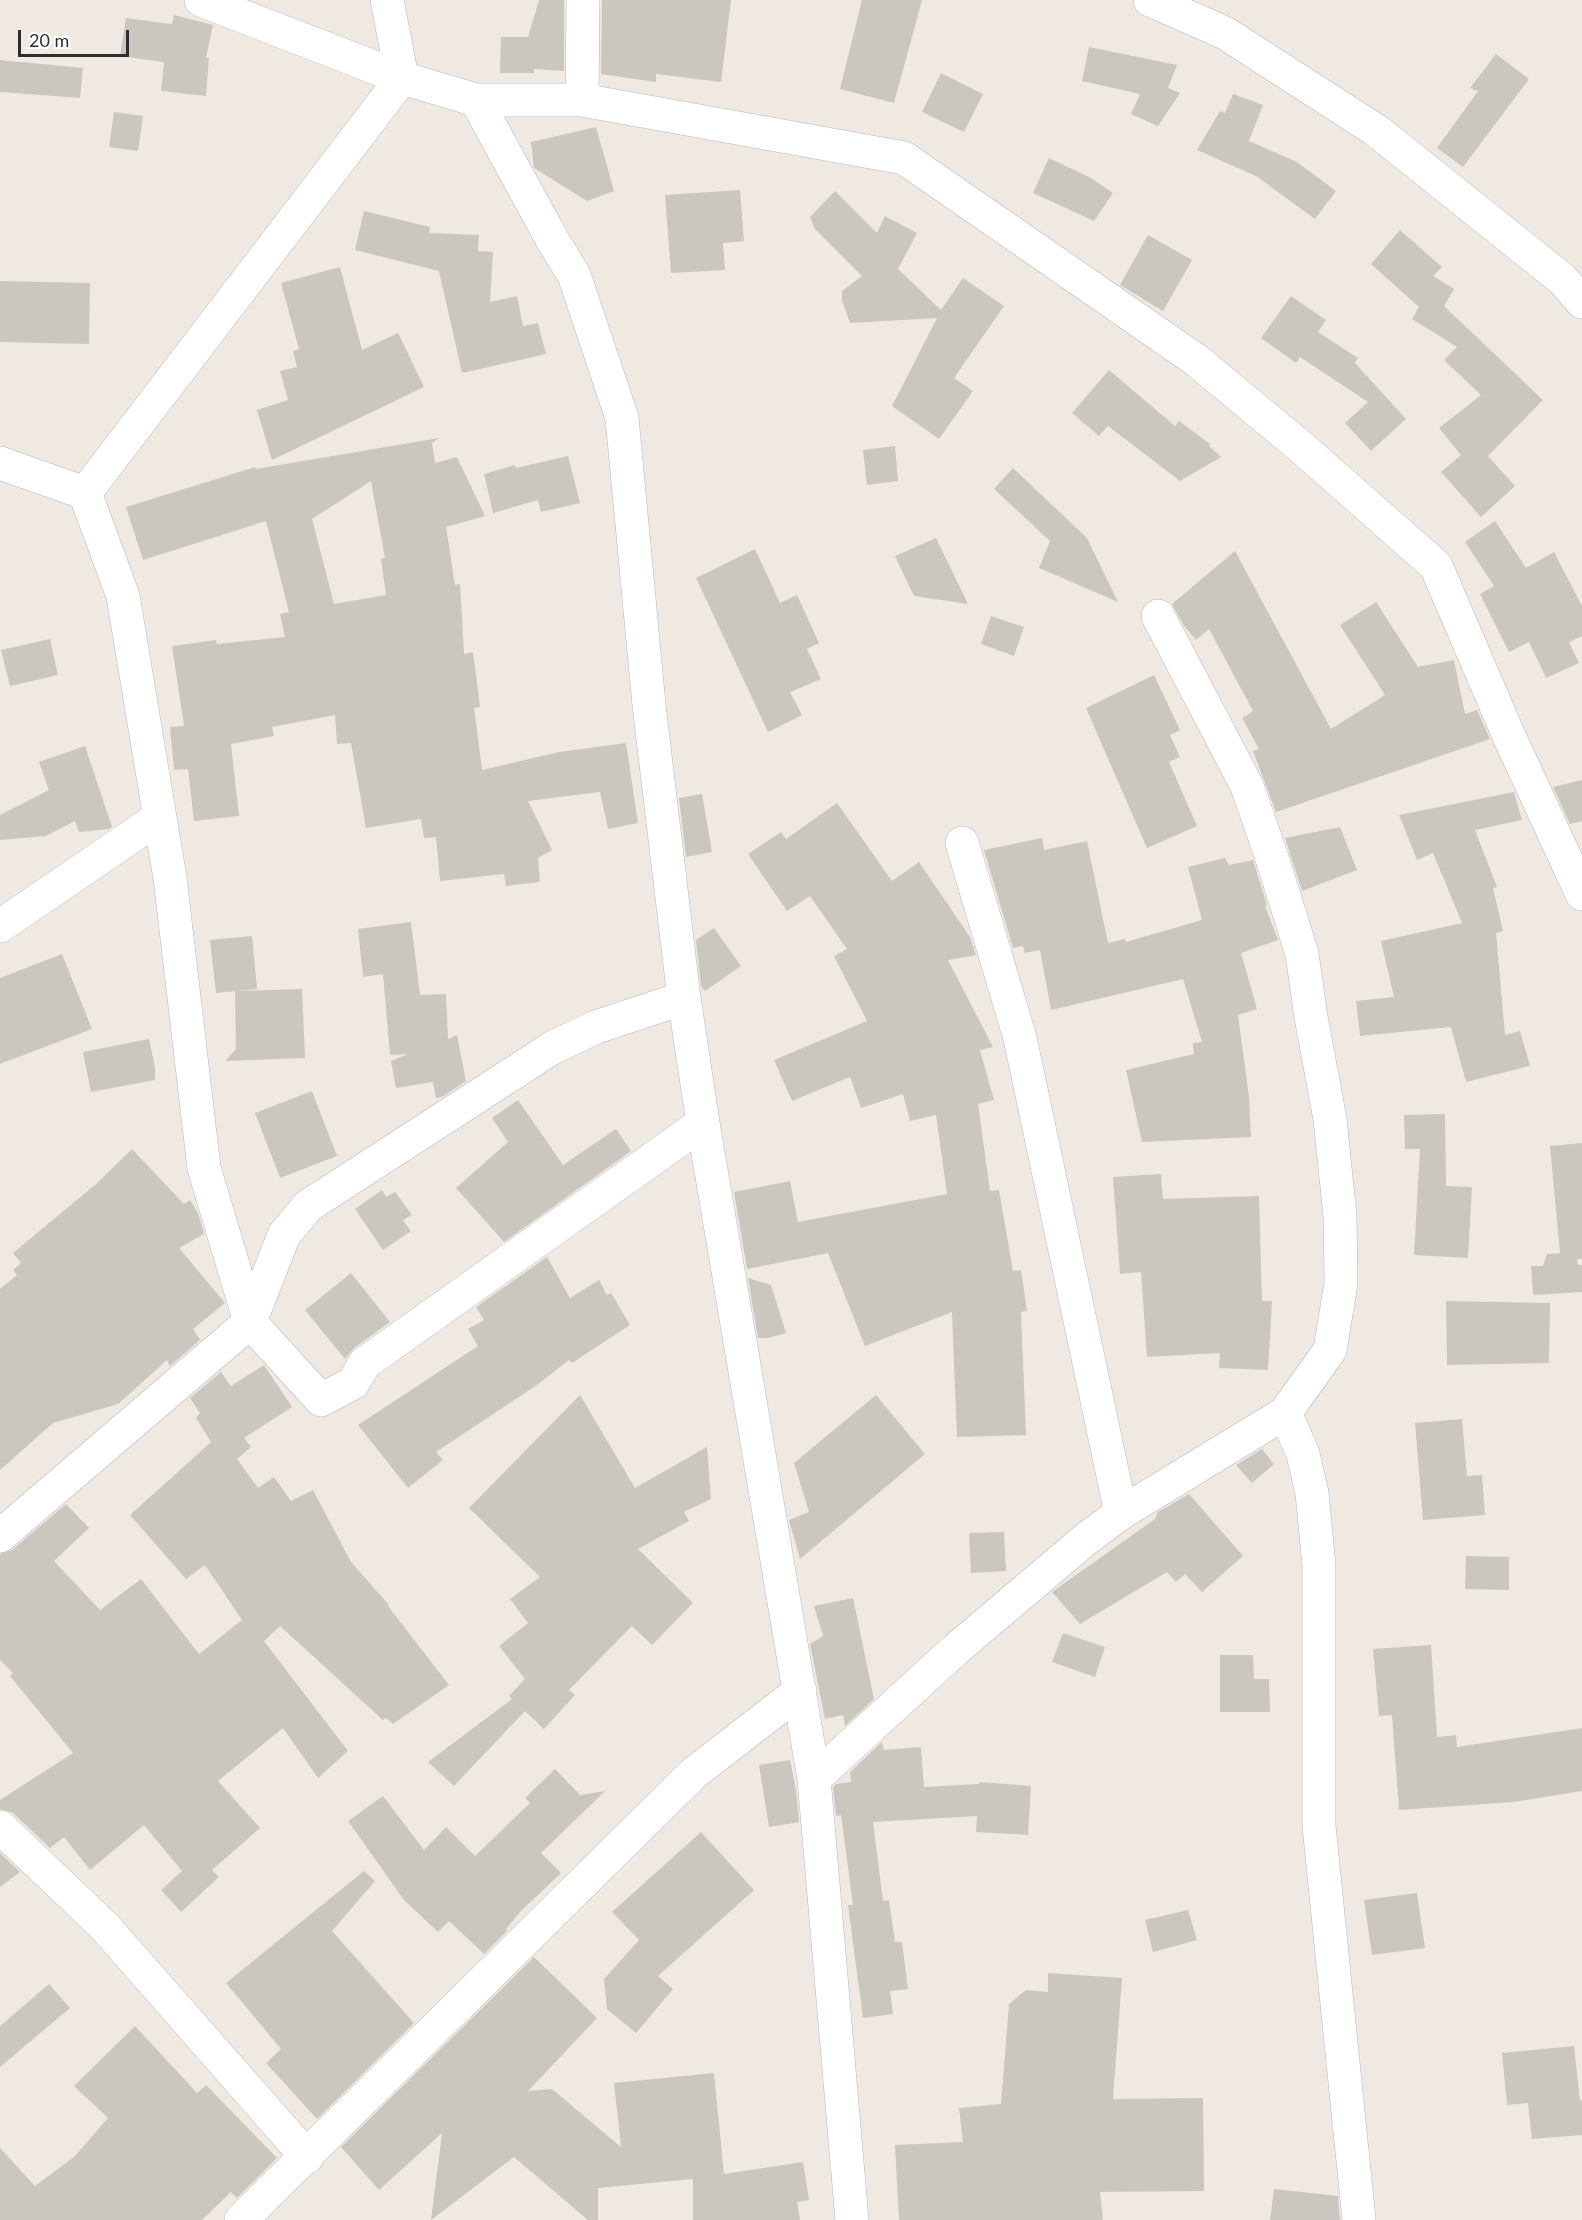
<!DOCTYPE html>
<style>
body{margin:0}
#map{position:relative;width:1582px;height:2220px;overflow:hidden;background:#efe9e1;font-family:Lato,sans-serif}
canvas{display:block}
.scale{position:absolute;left:18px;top:30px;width:111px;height:27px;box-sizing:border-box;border:3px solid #2e2e2e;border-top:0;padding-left:8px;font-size:18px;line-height:21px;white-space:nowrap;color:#2e2e2e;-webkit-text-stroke:4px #fff;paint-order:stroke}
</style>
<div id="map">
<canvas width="1582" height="2220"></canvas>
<div class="scale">20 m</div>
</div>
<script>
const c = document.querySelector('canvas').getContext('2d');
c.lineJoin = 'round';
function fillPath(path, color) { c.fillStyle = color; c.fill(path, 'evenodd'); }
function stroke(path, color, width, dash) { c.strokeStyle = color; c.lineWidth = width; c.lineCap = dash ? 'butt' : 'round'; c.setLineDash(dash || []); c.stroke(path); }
const building = new Path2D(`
 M 539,0 L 564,0 L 564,71 L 534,69 L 534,73 L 500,73 L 501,37 L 528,37 Z
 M 602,0 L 731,0 L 721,82 L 656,74 L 656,82 L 601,74 Z
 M 862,0 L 922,0 L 894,103 L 840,89 Z
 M 174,15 L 213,25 L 206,58 L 209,58 L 206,96 L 161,91 L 164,62 L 120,56 L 126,18 L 172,24 Z
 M 1089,47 L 1177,65 L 1168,88 L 1180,93 L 1158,126 L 1131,114 L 1140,94 L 1082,81 Z
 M 1496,54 L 1529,79 L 1463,167 L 1437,148 L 1478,91 L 1470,88 Z
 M 0,60 L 83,68 L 80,98 L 0,92 Z
 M 941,73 L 983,94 L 964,132 L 922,112 Z
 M 1233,94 L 1263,105 L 1249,141 L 1297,162 L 1336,191 L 1315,219 L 1256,176 L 1197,150 L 1220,111 L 1225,113 Z
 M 114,112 L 143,116 L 138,151 L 109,147 Z
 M 596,127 L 614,191 L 587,201 L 534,168 L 531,142 Z
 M 1049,158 L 1091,178 L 1113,193 L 1094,221 L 1033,193 Z
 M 740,190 L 744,241 L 723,243 L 725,270 L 671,273 L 665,195 Z
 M 835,191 L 877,233 L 885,216 L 917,233 L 898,269 L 941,310 L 963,278 L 1004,306 L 954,378 L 973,391 L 939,439 L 892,406 L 937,318 L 850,323 L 842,301 L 842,291 L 862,276 L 815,229 L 810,217 Z
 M 364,211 L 430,227 L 429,233 L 479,235 L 478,251 L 493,252 L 490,302 L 517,296 L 523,326 L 538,323 L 546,354 L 462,373 L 439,271 L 355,250 Z
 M 1400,230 L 1442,267 L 1433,276 L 1454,289 L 1444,306 L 1543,400 L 1488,456 L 1515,486 L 1481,517 L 1441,472 L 1461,455 L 1439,428 L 1481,395 L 1444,360 L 1457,347 L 1412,319 L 1419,307 L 1371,264 Z
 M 1148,235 L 1192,260 L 1163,311 L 1120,285 Z
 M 340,267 L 362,350 L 398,333 L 424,387 L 272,460 L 257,410 L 288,400 L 280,371 L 297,367 L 293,351 L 299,349 L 281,283 Z
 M 0,281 L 90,283 L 89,344 L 0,342 Z
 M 1291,296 L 1326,320 L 1318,332 L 1358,358 L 1355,363 L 1406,419 L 1371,451 L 1345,423 L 1368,402 L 1300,357 L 1296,363 L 1261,338 Z
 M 1109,370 L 1175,426 L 1179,421 L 1210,444 L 1209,446 L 1221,457 L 1180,481 L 1108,426 L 1099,436 L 1072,413 Z
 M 439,438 L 432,443 L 435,463 L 457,457 L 485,516 L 446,527 L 455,585 L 460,584 L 464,654 L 473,652 L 480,707 L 474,708 L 482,770 L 559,752 L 626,743 L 638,823 L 608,829 L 600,792 L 528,801 L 552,850 L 538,858 L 540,882 L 506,886 L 504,874 L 440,881 L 436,837 L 424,838 L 421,819 L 366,828 L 351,743 L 337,744 L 335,715 L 272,727 L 274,736 L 231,744 L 239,816 L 194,821 L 188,769 L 174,770 L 170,727 L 184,726 L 172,646 L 216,640 L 217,644 L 285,637 L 280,614 L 289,612 L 266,521 L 143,560 L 126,507 L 255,467 L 256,469 ZM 371,481 L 385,558 L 381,559 L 386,595 L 334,604 L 312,519 Z
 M 895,446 L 898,481 L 867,485 L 863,450 Z
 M 568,456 L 580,503 L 541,512 L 538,500 L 493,513 L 484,474 L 515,465 L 516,468 Z
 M 1013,468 L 1087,538 L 1118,602 L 1039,568 L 1050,541 L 994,489 Z
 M 1495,521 L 1526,568 L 1554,552 L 1582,606 L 1582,636 L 1569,642 L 1579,663 L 1546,678 L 1529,642 L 1509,652 L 1480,594 L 1494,586 L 1465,542 Z
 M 936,538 L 968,604 L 914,596 L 895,556 Z
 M 755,549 L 780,603 L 797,595 L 819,643 L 807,649 L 821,679 L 790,692 L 802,715 L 768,732 L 696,578 Z
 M 1235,551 L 1331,729 L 1385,695 L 1340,625 L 1376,602 L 1418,667 L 1454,660 L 1465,714 L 1477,710 L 1490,739 L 1276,812 L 1253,751 L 1259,749 L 1242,718 L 1253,711 L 1209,629 L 1196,640 L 1184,626 L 1172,604 Z
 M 991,616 L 1024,627 L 1014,656 L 981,644 Z
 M 50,639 L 58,675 L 10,686 L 1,650 Z
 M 1154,675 L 1180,730 L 1170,735 L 1180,757 L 1169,762 L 1197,826 L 1147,848 L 1086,708 Z
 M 85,746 L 112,827 L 109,829 L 79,832 L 75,821 L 46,836 L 0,840 L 0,815 L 49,790 L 39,762 Z
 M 1582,780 L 1582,821 L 1570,824 L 1553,787 Z
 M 1514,792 L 1522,820 L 1475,830 L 1497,887 L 1493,888 L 1503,931 L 1496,933 L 1505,1035 L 1520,1031 L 1530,1066 L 1466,1082 L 1451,1027 L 1360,1036 L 1356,1001 L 1394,997 L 1381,941 L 1462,923 L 1433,853 L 1417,860 L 1399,815 Z
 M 702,794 L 712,852 L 686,857 L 679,798 Z
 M 837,803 L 892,881 L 919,862 L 970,937 L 976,955 L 948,960 L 993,1047 L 980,1050 L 994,1100 L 978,1104 L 990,1191 L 999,1190 L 1013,1271 L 1021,1270 L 1027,1311 L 1021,1312 L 1026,1435 L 957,1437 L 952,1312 L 865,1346 L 828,1253 L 747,1269 L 734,1192 L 790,1181 L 798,1222 L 947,1194 L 936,1115 L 910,1121 L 903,1094 L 861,1108 L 850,1077 L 792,1101 L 774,1060 L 867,1021 L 834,956 L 847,949 L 810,896 L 787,911 L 748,854 L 781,832 L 786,839 Z
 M 1340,827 L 1357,870 L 1302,891 L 1285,838 Z
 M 1042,838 L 1044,850 L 1087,841 L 1108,943 L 1125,939 L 1126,942 L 1202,920 L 1188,867 L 1225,858 L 1229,865 L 1253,860 L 1267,905 L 1265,906 L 1278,940 L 1241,953 L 1257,1009 L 1238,1015 L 1249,1097 L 1251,1137 L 1142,1142 L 1126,1070 L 1194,1054 L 1193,1043 L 1202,1042 L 1183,979 L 1051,1010 L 1040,950 L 1025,953 L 1023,946 L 1013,948 L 984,850 Z
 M 411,922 L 420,995 L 446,994 L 448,1039 L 457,1035 L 466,1081 L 442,1097 L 436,1098 L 433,1082 L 396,1088 L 391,1061 L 408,1054 L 390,1055 L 383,974 L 363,977 L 358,929 Z
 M 714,928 L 741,966 L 705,991 L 701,986 L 696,940 Z
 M 252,936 L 257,989 L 216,993 L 210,940 Z
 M 62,954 L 92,1029 L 0,1064 L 0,978 Z
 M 302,989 L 305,1058 L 225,1061 L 236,1049 L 235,991 Z
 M 149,1039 L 155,1067 L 155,1080 L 91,1092 L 83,1052 Z
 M 312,1091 L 337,1156 L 280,1178 L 255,1113 Z
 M 518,1100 L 563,1165 L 616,1129 L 631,1151 L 504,1242 L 456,1188 L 508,1142 L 492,1118 Z
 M 1445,1114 L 1446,1186 L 1472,1187 L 1468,1258 L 1414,1255 L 1420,1149 L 1405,1149 L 1404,1115 Z
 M 1582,1143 L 1582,1259 L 1577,1259 L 1578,1265 L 1582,1265 L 1582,1292 L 1533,1295 L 1531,1266 L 1543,1266 L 1547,1254 L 1560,1253 L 1550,1146 Z
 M 132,1149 L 184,1204 L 190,1200 L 198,1213 L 204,1234 L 179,1248 L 225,1303 L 193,1329 L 200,1340 L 170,1366 L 167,1360 L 118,1404 L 53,1423 L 0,1470 L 0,1289 L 17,1275 L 13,1270 L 21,1263 L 13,1253 L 96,1184 Z
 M 1161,1174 L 1163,1199 L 1259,1196 L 1262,1301 L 1272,1301 L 1268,1370 L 1219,1368 L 1220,1353 L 1147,1357 L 1141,1272 L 1120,1274 L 1113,1177 Z
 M 382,1190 L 386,1197 L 395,1192 L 412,1215 L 403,1220 L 411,1231 L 383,1250 L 355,1209 Z
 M 547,1257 L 570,1298 L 599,1280 L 607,1295 L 611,1293 L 630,1325 L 572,1363 L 569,1360 L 537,1385 L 436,1452 L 443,1460 L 408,1488 L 358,1425 L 478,1346 L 468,1329 L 484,1320 L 476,1307 Z
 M 351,1273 L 390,1322 L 354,1348 L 345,1359 L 305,1310 Z
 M 748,1278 L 771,1285 L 786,1333 L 768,1338 L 758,1338 Z
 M 1446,1301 L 1550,1303 L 1549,1363 L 1447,1365 Z
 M 264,1365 L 292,1407 L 244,1438 L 251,1447 L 237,1459 L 258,1488 L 274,1477 L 291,1501 L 313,1490 L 351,1562 L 389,1605 L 388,1606 L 449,1685 L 393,1724 L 386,1718 L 383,1720 L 280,1626 L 264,1641 L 348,1751 L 318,1778 L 283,1728 L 218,1781 L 260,1828 L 212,1870 L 219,1877 L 181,1912 L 161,1890 L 182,1871 L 144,1825 L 90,1870 L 64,1837 L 50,1848 L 13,1813 L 0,1809 L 0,1800 L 73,1753 L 10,1676 L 13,1673 L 0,1660 L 0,1554 L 12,1550 L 66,1504 L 89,1528 L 54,1561 L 100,1610 L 141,1579 L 199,1654 L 242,1620 L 205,1565 L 186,1579 L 130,1515 L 211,1442 L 196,1418 L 200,1413 L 190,1398 L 221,1372 L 231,1386 Z
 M 580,1395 L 635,1488 L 707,1447 L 711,1499 L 684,1512 L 689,1521 L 638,1549 L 693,1603 L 652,1645 L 632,1626 L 569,1690 L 575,1695 L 544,1729 L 525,1711 L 454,1786 L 428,1762 L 512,1699 L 509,1696 L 525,1679 L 499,1646 L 528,1623 L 510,1599 L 540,1577 L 469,1508 Z
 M 876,1395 L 925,1454 L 800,1559 L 789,1520 L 809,1512 L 794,1463 Z
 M 1462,1419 L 1467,1476 L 1482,1475 L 1485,1515 L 1423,1520 L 1415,1423 Z
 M 1262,1449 L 1274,1464 L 1252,1483 L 1236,1465 Z
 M 1189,1494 L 1243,1556 L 1202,1592 L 1185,1574 L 1176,1582 L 1167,1572 L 1080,1624 L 1052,1592 L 1155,1519 L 1158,1512 Z
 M 1004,1532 L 1006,1571 L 971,1573 L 969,1533 Z
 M 1466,1556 L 1509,1557 L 1509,1590 L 1465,1589 Z
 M 853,1598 L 874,1699 L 845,1726 L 843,1715 L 825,1719 L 810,1644 L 823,1636 L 814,1606 Z
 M 1063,1633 L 1105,1647 L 1095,1677 L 1052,1662 Z
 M 1431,1645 L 1437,1737 L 1456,1735 L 1457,1747 L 1582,1728 L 1582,1791 L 1514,1802 L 1399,1810 L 1392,1715 L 1379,1716 L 1373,1649 Z
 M 1220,1655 L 1253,1655 L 1254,1679 L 1269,1679 L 1270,1712 L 1220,1712 Z
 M 882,1742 L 884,1750 L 921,1747 L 924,1787 L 979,1784 L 979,1782 L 1031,1786 L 1028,1835 L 976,1832 L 977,1816 L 873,1822 L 883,1901 L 889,1900 L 895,1942 L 902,1942 L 908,1989 L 890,1991 L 893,2014 L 863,2018 L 848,1905 L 853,1905 L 841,1815 L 836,1816 L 833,1787 L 836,1784 L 851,1782 L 850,1772 Z
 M 790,1760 L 796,1790 L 799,1822 L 769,1827 L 759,1765 Z
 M 555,1769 L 580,1795 L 605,1791 L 541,1853 L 561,1873 L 520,1912 L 506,1929 L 507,1931 L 484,1954 L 449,1921 L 438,1932 L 404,1900 L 348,1821 L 383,1796 L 424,1850 L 446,1827 L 475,1856 L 530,1803 L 525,1798 Z
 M 701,1832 L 754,1890 L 658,1976 L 673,1989 L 636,2033 L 607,2009 L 604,1979 L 639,1940 L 612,1912 Z
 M 0,1853 L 20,1872 L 0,1887 Z
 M 364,1871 L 375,1881 L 332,1931 L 414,2023 L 317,2119 L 266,2063 L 281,2049 L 226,1983 Z
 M 1417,1893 L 1425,1948 L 1372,1955 L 1364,1900 Z
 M 1188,1910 L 1197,1940 L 1153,1952 L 1145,1920 Z
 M 534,1957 L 597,2018 L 528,2091 L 552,2089 L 621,2147 L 614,2083 L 714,2073 L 724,2174 L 803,2162 L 809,2200 L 797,2202 L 800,2220 L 693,2220 L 693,2179 L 598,2188 L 598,2220 L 588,2220 L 514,2157 L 431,2220 L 442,2133 L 379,2190 L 341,2147 Z
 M 1048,1973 L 1122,1978 L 1113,2099 L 1203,2098 L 1204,2191 L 1100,2192 L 1103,2220 L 899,2220 L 895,2145 L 963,2142 L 959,2108 L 1001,2104 L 1009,2004 L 1026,1990 L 1048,1992 Z
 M 49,1984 L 70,2008 L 0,2067 L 0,2026 Z
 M 135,2026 L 197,2093 L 206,2085 L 277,2158 L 237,2198 L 231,2192 L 202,2220 L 0,2220 L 0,2148 L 35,2186 L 75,2156 L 108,2118 L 74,2086 Z
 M 1574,2046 L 1580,2101 L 1582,2100 L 1582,2135 L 1532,2139 L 1528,2103 L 1507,2105 L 1502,2053 Z
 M 1274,2189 L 1338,2196 L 1340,2220 L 1270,2220 Z`);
const minor = new Path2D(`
 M 201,0 L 402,78 L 476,100 L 582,100 L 904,158 L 1196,360 L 1301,447 L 1436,566 L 1509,736 L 1582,894
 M 1150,0 L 1225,33 L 1377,131 L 1562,279 L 1582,302
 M 476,100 L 553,241 L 574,275 L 622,418 L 649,705 L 684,998 L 703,1123 L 814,1779 L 852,2220
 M 582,100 L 583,0
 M 0,463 L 85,493 L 123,596 L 170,878 L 204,1168 L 250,1322 L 321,1400 L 353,1383 L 365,1363 L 703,1123
 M 85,493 L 402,78 L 387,0
 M 962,843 L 1020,1038 L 1121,1513
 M 0,926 L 160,817
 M 1285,1413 L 1303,1454 L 1312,1493 L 1319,1566 L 1319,1826 L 1359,2220
 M 0,1536 L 250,1322 L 284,1235 L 308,1206 L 552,1048 L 596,1027 L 684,998
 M 814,1779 L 955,1650 L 1086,1539 L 1121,1513 L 1285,1413 L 1330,1350 L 1341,1283 L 1340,1216 L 1330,1119 L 1311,1017 L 1302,954 L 1273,861 L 1247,786 L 1158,616
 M 0,1827 L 105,1927 L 307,2157
 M 241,2220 L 694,1773 L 800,1691`);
fillPath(building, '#cbc7bf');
stroke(minor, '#b4b7c1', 34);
stroke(minor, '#fff', 33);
</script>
